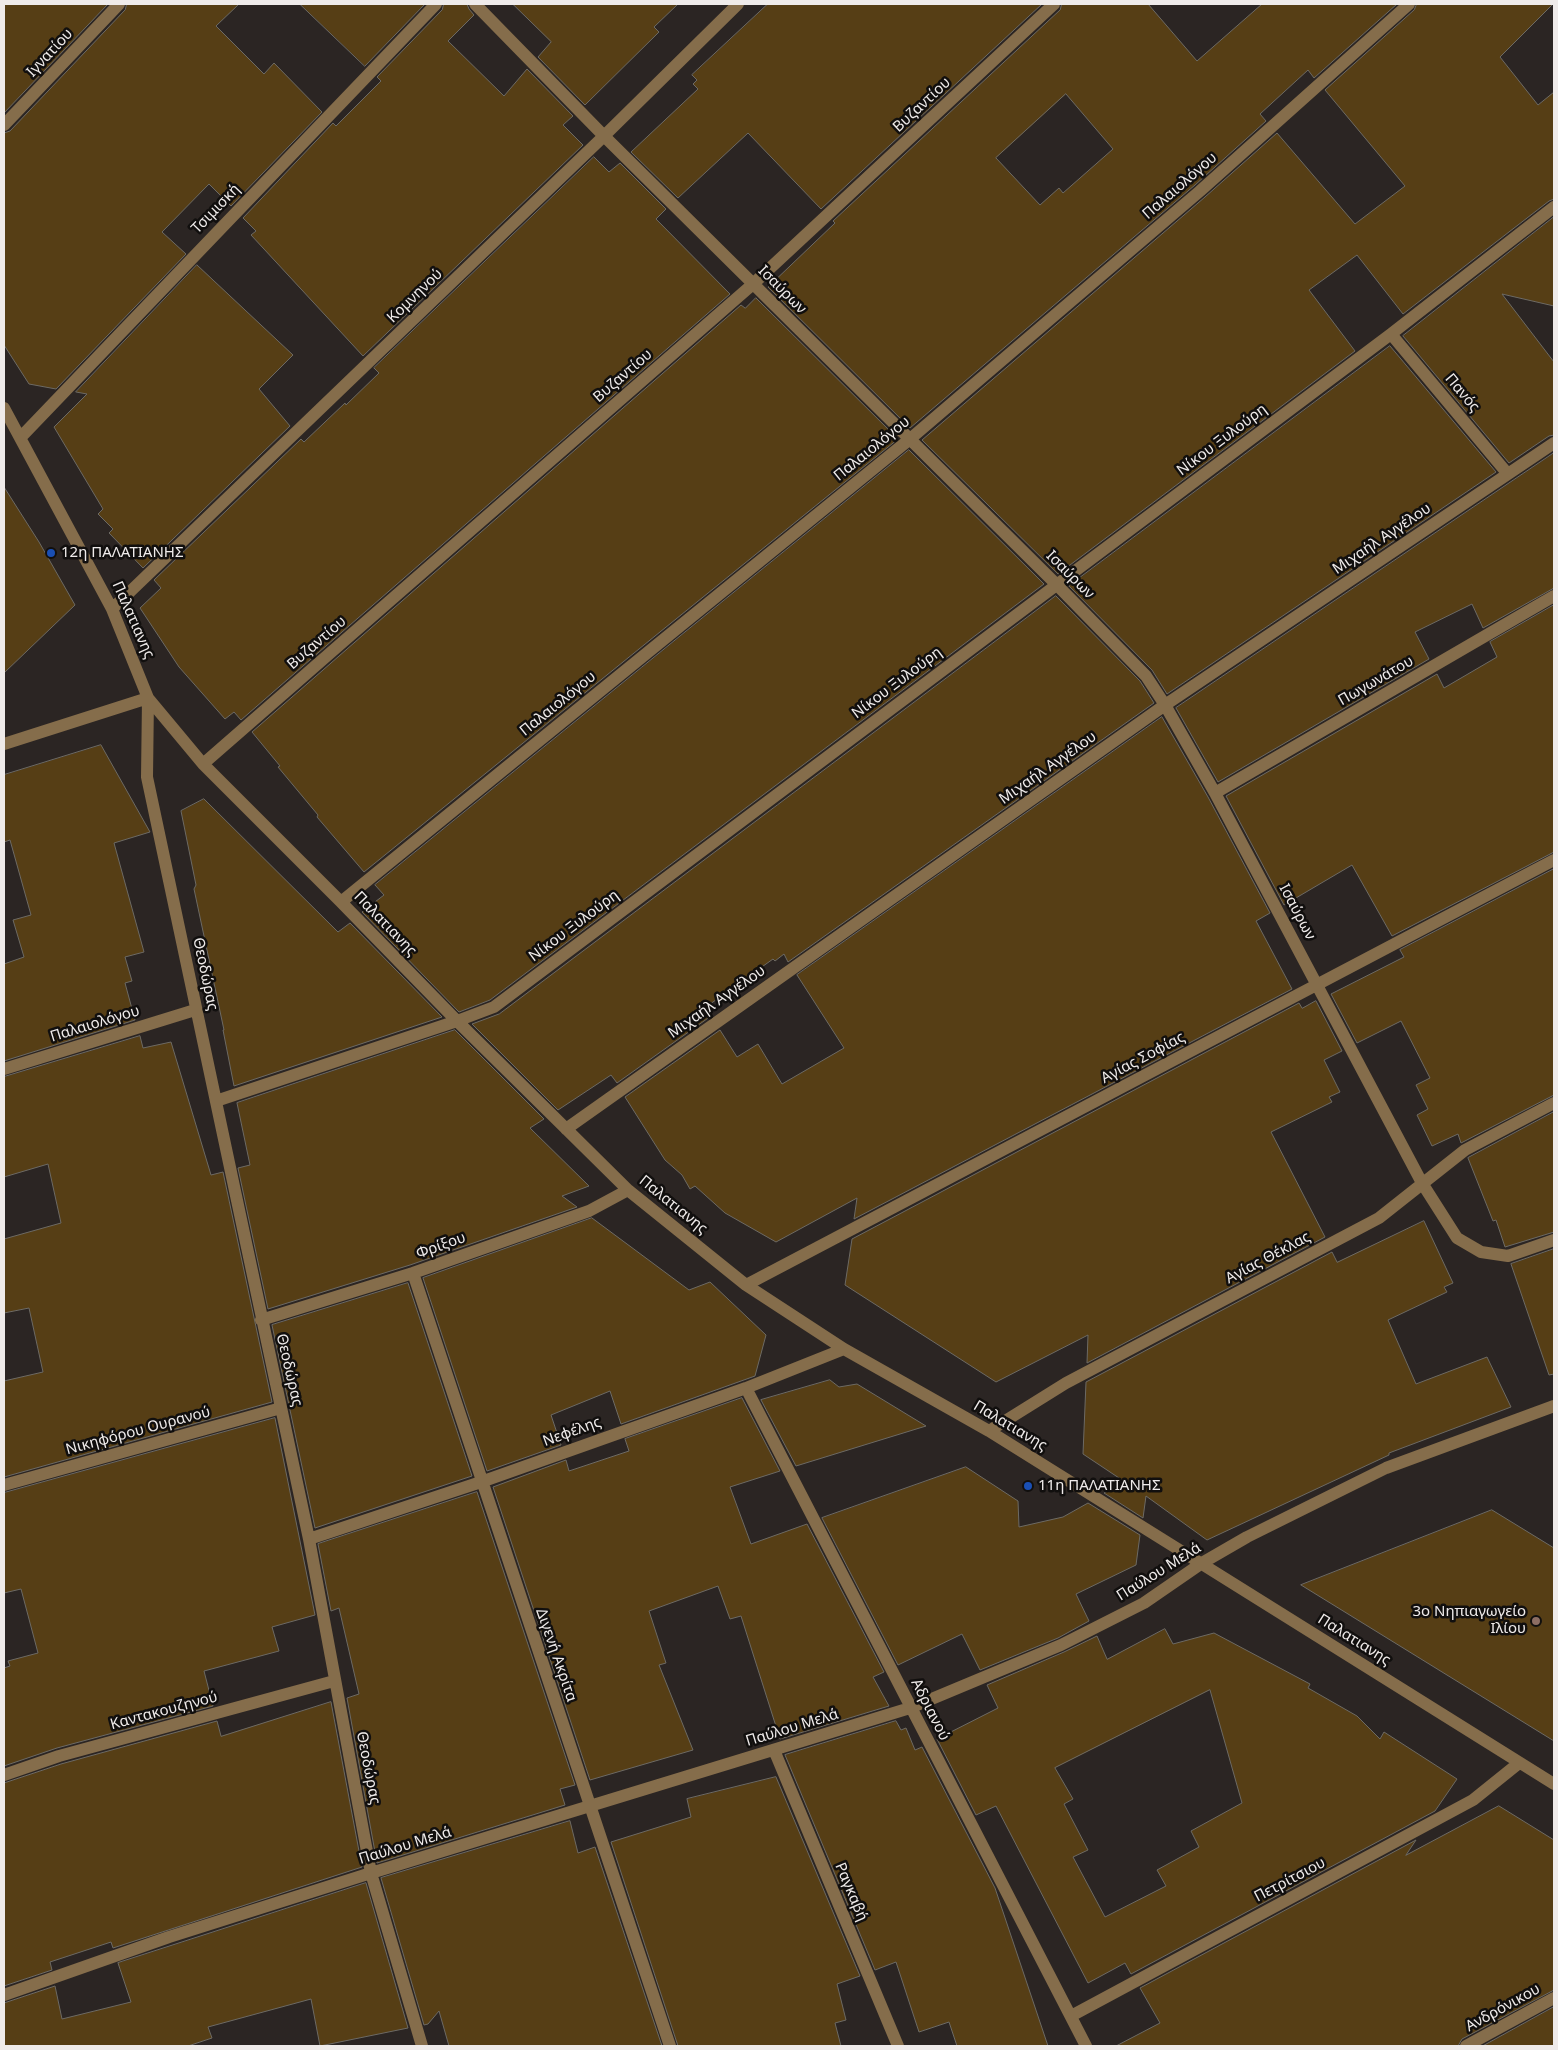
<!DOCTYPE html>
<meta charset="utf-8">
<style>
body{margin:0}
#map{position:relative;width:1558px;height:2050px;overflow:hidden;background:#2b2523;font-family:"Noto Sans",sans-serif}
canvas{display:block}
.frame{position:absolute;inset:0;border:5px solid #efebea;pointer-events:none}
</style>
<div id="map">
<canvas width="1558" height="2050"></canvas>
<div class="frame"></div>
</div>
<script>
const c = document.querySelector('canvas').getContext('2d');
c.lineJoin = 'round';
function fillPath(path, color) { c.fillStyle = color; c.fill(path, 'evenodd'); }
function stroke(path, color, width, dash) { c.strokeStyle = color; c.lineWidth = width; c.lineCap = dash ? 'butt' : 'round'; c.setLineDash(dash || []); c.stroke(path); }
function write(font, color, halo, rows, align = 'center') {
  c.font = font + ' "Noto Sans",sans-serif'; c.lineWidth = 5; c.setLineDash([]); c.textBaseline = 'middle'; c.strokeStyle = halo; c.fillStyle = color; for (const [text, x, y, turn = 0] of rows) {
    c.save(); c.translate(x, y); c.rotate((+turn || 0) * Math.PI / 180); c.textAlign = isNaN(turn) ? turn : align; if (halo) c.strokeText(text, 0, 0); c.fillText(text, 0, 0); c.restore();
  }
}
const building = new Path2D(`
 M 4,4 L 108,4 L 4,113 Z
 M 127,4 L 239,4 L 216,26 L 264,74 L 274,63 L 322,112 L 231,206 L 209,184 L 162,232 L 186,254 L 56,389 L 29,384 L 4,345 L 4,133 L 10,131 L 125,10 Z
 M 300,4 L 425,4 L 365,66 Z
 M 444,4 L 467,4 L 469,9 L 474,15 L 448,41 L 504,96 L 527,69 L 573,116 L 563,125 L 583,145 L 363,356 L 251,235 L 256,231 L 243,218 L 333,123 L 336,126 L 381,81 L 377,77 L 442,10 Z
 M 513,4 L 678,4 L 654,27 L 659,32 L 585,105 L 538,57 L 551,42 Z
 M 768,4 L 1042,4 L 821,209 L 748,133 L 678,198 L 631,152 L 698,89 L 693,84 L 697,80 L 692,75 Z
 M 1062,4 L 1148,4 L 1197,61 L 1262,4 L 1397,4 L 1314,78 L 1308,70 L 1260,114 L 1266,121 L 1195,185 L 910,428 L 768,287 L 835,223 L 833,221 L 1060,10 ZM 1066,94 L 1113,149 L 1063,193 L 1059,188 L 1040,205 L 996,158 Z
 M 1417,4 L 1553,4 L 1500,57 L 1538,105 L 1554,92 L 1554,199 L 1549,201 L 1403,314 L 1357,255 L 1309,290 L 1355,351 L 1058,574 L 922,440 L 1205,197 L 1277,133 L 1355,224 L 1405,186 L 1325,90 L 1414,10 Z
 M 594,157 L 609,172 L 620,163 L 666,209 L 656,219 L 730,294 L 241,720 L 234,712 L 225,719 L 179,667 L 140,608 L 161,588 L 154,580 L 301,439 L 304,442 L 345,403 L 346,405 L 379,373 L 374,368 Z
 M 1554,217 L 1554,306 L 1502,294 L 1554,362 L 1554,435 L 1549,436 L 1509,463 L 1403,336 Z
 M 197,265 L 293,355 L 259,389 L 290,426 L 143,568 L 109,533 L 113,529 L 98,514 L 103,509 L 54,427 L 87,394 L 76,392 Z
 M 756,298 L 898,439 L 364,872 L 317,817 L 318,815 L 278,767 L 280,766 L 252,732 L 741,305 L 745,308 Z
 M 1390,346 L 1496,472 L 1167,694 L 1152,670 L 1069,586 Z
 M 909,450 L 1044,584 L 490,1000 L 459,1012 L 362,912 L 384,895 L 375,885 Z
 M 1554,453 L 1554,588 L 1483,628 L 1472,604 L 1415,632 L 1429,659 L 1218,782 L 1176,708 Z
 M 4,487 L 39,542 L 75,605 L 4,673 Z
 M 1056,596 L 1140,681 L 1154,703 L 788,962 L 784,954 L 775,961 L 773,959 L 706,1007 L 711,1016 L 617,1083 L 611,1075 L 558,1110 L 472,1024 L 499,1014 Z
 M 1554,605 L 1554,852 L 1392,936 L 1352,865 L 1284,905 L 1226,796 L 1437,674 L 1444,688 L 1497,657 L 1490,642 Z
 M 1162,717 L 1208,797 L 1270,913 L 1256,921 L 1292,989 L 854,1219 L 857,1198 L 776,1242 L 725,1213 L 695,1186 L 690,1189 L 682,1175 L 665,1160 L 625,1097 L 720,1030 L 737,1057 L 758,1044 L 782,1084 L 844,1048 L 797,975 Z
 M 101,745 L 150,832 L 114,843 L 144,952 L 125,957 L 132,981 L 125,983 L 135,1020 L 4,1061 L 4,964 L 24,957 L 13,920 L 31,915 L 10,840 L 4,842 L 4,775 Z
 M 204,799 L 338,932 L 350,923 L 442,1017 L 234,1086 L 223,1030 L 224,1030 L 194,889 L 196,885 L 181,811 Z
 M 1554,869 L 1554,1095 L 1461,1143 L 1458,1134 L 1432,1146 L 1417,1115 L 1428,1109 L 1416,1085 L 1430,1078 L 1401,1021 L 1357,1043 L 1331,994 L 1404,957 L 1400,950 Z
 M 1316,1001 L 1342,1051 L 1324,1060 L 1340,1092 L 1329,1097 L 1332,1102 L 1271,1132 L 1325,1237 L 1087,1363 L 1088,1335 L 996,1382 L 845,1285 L 852,1239 L 1299,1003 L 1302,1008 Z
 M 455,1030 L 544,1119 L 530,1128 L 589,1186 L 562,1196 L 577,1207 L 410,1265 L 268,1309 L 238,1168 L 250,1165 L 237,1103 Z
 M 140,1036 L 143,1048 L 171,1042 L 211,1175 L 223,1172 L 272,1402 L 4,1477 L 4,1381 L 43,1372 L 29,1308 L 4,1313 L 4,1239 L 61,1223 L 48,1164 L 4,1177 L 4,1077 Z
 M 1554,1112 L 1554,1232 L 1505,1247 L 1496,1220 L 1493,1221 L 1468,1158 Z
 M 592,1218 L 689,1290 L 710,1282 L 766,1335 L 755,1376 L 621,1424 L 610,1391 L 551,1415 L 561,1445 L 487,1471 L 423,1278 Z
 M 1424,1221 L 1453,1283 L 1444,1287 L 1447,1292 L 1388,1320 L 1416,1384 L 1487,1357 L 1511,1407 L 1389,1453 L 1389,1455 L 1207,1540 L 1146,1496 L 1143,1518 L 1104,1493 L 1125,1482 L 1083,1454 L 1086,1382 L 1332,1252 L 1337,1262 Z
 M 1554,1249 L 1554,1374 L 1549,1375 L 1511,1264 Z
 M 408,1283 L 472,1476 L 315,1528 L 272,1325 Z
 M 830,1380 L 839,1387 L 857,1384 L 926,1426 L 796,1466 L 761,1400 Z
 M 742,1398 L 780,1471 L 730,1487 L 751,1544 L 807,1524 L 884,1672 L 873,1677 L 889,1706 L 780,1739 L 741,1616 L 730,1619 L 718,1586 L 649,1611 L 666,1663 L 659,1665 L 693,1750 L 590,1780 L 493,1487 L 566,1460 L 569,1471 L 629,1451 L 625,1439 Z
 M 275,1418 L 315,1615 L 272,1627 L 279,1651 L 204,1671 L 213,1706 L 57,1748 L 4,1766 L 4,1668 L 10,1666 L 8,1661 L 38,1653 L 21,1589 L 4,1593 L 4,1493 Z
 M 966,1467 L 1018,1501 L 1019,1527 L 1063,1517 L 1088,1503 L 1140,1535 L 1136,1565 L 1076,1594 L 1089,1621 L 1058,1638 L 980,1670 L 962,1634 L 898,1665 L 822,1518 Z
 M 477,1492 L 575,1785 L 560,1789 L 565,1805 L 377,1863 L 347,1698 L 359,1694 L 339,1608 L 331,1611 L 318,1544 Z
 M 1492,1510 L 1554,1548 L 1554,1741 L 1301,1585 Z
 M 1165,1629 L 1173,1644 L 1214,1633 L 1310,1684 L 1308,1688 L 1357,1716 L 1380,1739 L 1384,1732 L 1457,1779 L 1435,1811 L 1131,1974 L 1125,1963 L 1088,1983 L 996,1806 L 976,1815 L 937,1739 L 998,1708 L 987,1685 L 1064,1652 L 1097,1636 L 1107,1659 ZM 1210,1690 L 1242,1803 L 1191,1831 L 1199,1847 L 1157,1870 L 1166,1886 L 1105,1917 L 1073,1857 L 1088,1850 L 1064,1804 L 1073,1799 L 1055,1768 Z
 M 331,1702 L 362,1867 L 113,1948 L 111,1942 L 50,1962 L 52,1970 L 4,1986 L 4,1783 L 61,1764 L 217,1721 L 221,1736 Z
 M 896,1721 L 901,1730 L 906,1728 L 915,1750 L 922,1747 L 995,1888 L 1048,2046 L 957,2046 L 949,2022 L 919,2032 L 896,1962 L 875,1970 L 785,1755 Z
 M 776,1777 L 860,1976 L 837,1984 L 846,2020 L 835,2023 L 841,2046 L 678,2046 L 611,1842 L 691,1817 L 687,1799 Z
 M 1499,1806 L 1554,1840 L 1554,1990 L 1462,2039 L 1458,2046 L 1116,2046 L 1160,2023 L 1140,1988 L 1416,1840 L 1406,1855 Z
 M 570,1821 L 578,1853 L 595,1847 L 662,2046 L 449,2046 L 439,2011 L 428,2024 L 424,2025 L 381,1878 Z
 M 366,1883 L 408,2028 L 320,2046 L 311,1999 L 208,2027 L 212,2038 L 188,2046 L 4,2046 L 4,2003 L 55,1986 L 62,2019 L 131,2002 L 118,1963 Z
 M 1554,2007 L 1554,2046 L 1483,2046 Z`);
const minor = new Path2D(`
 M 475,4 L 604,136 L 1056,584 L 1146,676 L 1165,705 L 1215,793 L 1422,1183 L 1457,1238 L 1481,1252 L 1508,1256 L 1554,1240
 M 4,125 L 119,4
 M 1391,334 L 1507,473
 M 4,408 L 112,609 L 148,698 L 203,764 L 341,902 L 457,1021 L 628,1190 L 746,1285 L 844,1349 L 989,1431 L 1554,1784
 M 21,437 L 436,4
 M 112,609 L 604,136 L 738,4
 M 4,744 L 148,698 L 147,777 L 309,1539 L 371,1873 L 422,2046
 M 203,764 L 753,284 L 1054,4
 M 1215,793 L 1554,596
 M 341,902 L 910,439 L 1200,191 L 1409,4
 M 4,1069 L 195,1010
 M 216,1101 L 457,1021 L 494,1007 L 1391,334 L 1554,207
 M 566,1129 L 1165,705 L 1554,443
 M 413,1273 L 670,2046
 M 746,1285 L 1554,860
 M 261,1320 L 413,1273 L 589,1211 L 628,1190
 M 746,1388 L 1086,2046
 M 989,1431 L 1066,1383 L 1379,1218 L 1465,1150 L 1554,1103
 M 4,1485 L 281,1408
 M 309,1539 L 481,1482 L 746,1388 L 844,1349
 M 774,1750 L 898,2046
 M 4,1775 L 59,1756 L 334,1681
 M 4,1995 L 169,1937 L 371,1873 L 910,1708 L 1061,1645 L 1144,1603 L 1202,1563 L 1247,1537 L 1386,1468 L 1554,1406
 M 1071,2016 L 1473,1800 L 1519,1763
 M 1466,2046 L 1554,1998`);
const markers = [
 [51,553,5,"#1a4fb4"],
 [1028,1486,5,"#1a4fb4"],
 [1536,1621,5,"#8d6e63"]
];
const streetNames = [
 ["Ιγνατίου",50,53,-47],
 ["Βυζαντίου",922,105,-43],
 ["Παλαιολόγου",1180,186,-41],
 ["Τσιμισκή",216,209,-46],
 ["Ισαύρων",782,290,45],
 ["Κομνηνού",415,296,-44],
 ["Βυζαντίου",623,376,-41],
 ["Πανός",1462,393,50],
 ["Νίκου Ξυλούρη",1222,440,-37],
 ["Παλαιολόγου",872,449,-39],
 ["Μιχαήλ Αγγέλου",1382,539,-34],
 ["Ισαύρων",1070,575,45],
 ["Παλατιανης",133,620,66],
 ["Βυζαντίου",317,643,-41],
 ["Πωγωνάτου",1376,681,-30],
 ["Νίκου Ξυλούρη",897,683,-37],
 ["Παλαιολόγου",558,704,-39],
 ["Μιχαήλ Αγγέλου",1048,768,-35],
 ["Ισαύρων",1297,912,62],
 ["Παλατιανης",385,924,46],
 ["Νίκου Ξυλούρη",574,926,-37],
 ["Θεοδώρας",205,974,78],
 ["Μιχαήλ Αγγέλου",717,1002,-35],
 ["Παλαιολόγου",95,1024,-17],
 ["Αγίας Σοφίας",1143,1058,-28],
 ["Παλατιανης",673,1205,39],
 ["Φρίξου",441,1246,-20],
 ["Αγίας Θέκλας",1268,1258,-28],
 ["Θεοδώρας",289,1370,77],
 ["Παλατιανης",1010,1426,31],
 ["Νικηφόρου Ουρανού",138,1431,-15],
 ["Νεφέλης",572,1432,-20],
 ["Παύλου Μελά",1159,1572,-32],
 ["Παλατιανης",1354,1640,32],
 ["Διγενή Ακρίτα",556,1655,71],
 ["Αδριανού",930,1710,63],
 ["Καντακουζηνού",164,1711,-15],
 ["Παύλου Μελά",792,1728,-17],
 ["Θεοδώρας",368,1768,79],
 ["Παύλου Μελά",405,1846,-17],
 ["Πετρίτσιου",1290,1880,-28],
 ["Ραγκαβή",851,1892,67],
 ["Ανδρόνικου",1503,2008,-29]
];
const poiNames = [
 ["12η ΠΑΛΑΤΙΑΝΗΣ",61,553],
 ["11η ΠΑΛΑΤΙΑΝΗΣ",1038,1486],
 ["3ο Νηπιαγωγείο",1526,1612,"right"],
 ["Ιλίου",1526,1629,"right"]
];
fillPath(building, '#563e15');
stroke(building, '#6d6a64', 1);
stroke(minor, '#856d4b', 12);
for (const [x, y, r, color] of markers) { const dot = new Path2D(); dot.arc(x, y, r, 0, 2 * Math.PI); c.fillStyle = color; c.fill(dot); stroke(dot, '#110f0e', 2); }
write('15px', '#efebea', '#110f0e', streetNames);
write('15px', '#efebea', '#110f0e', poiNames, 'left');
</script>
